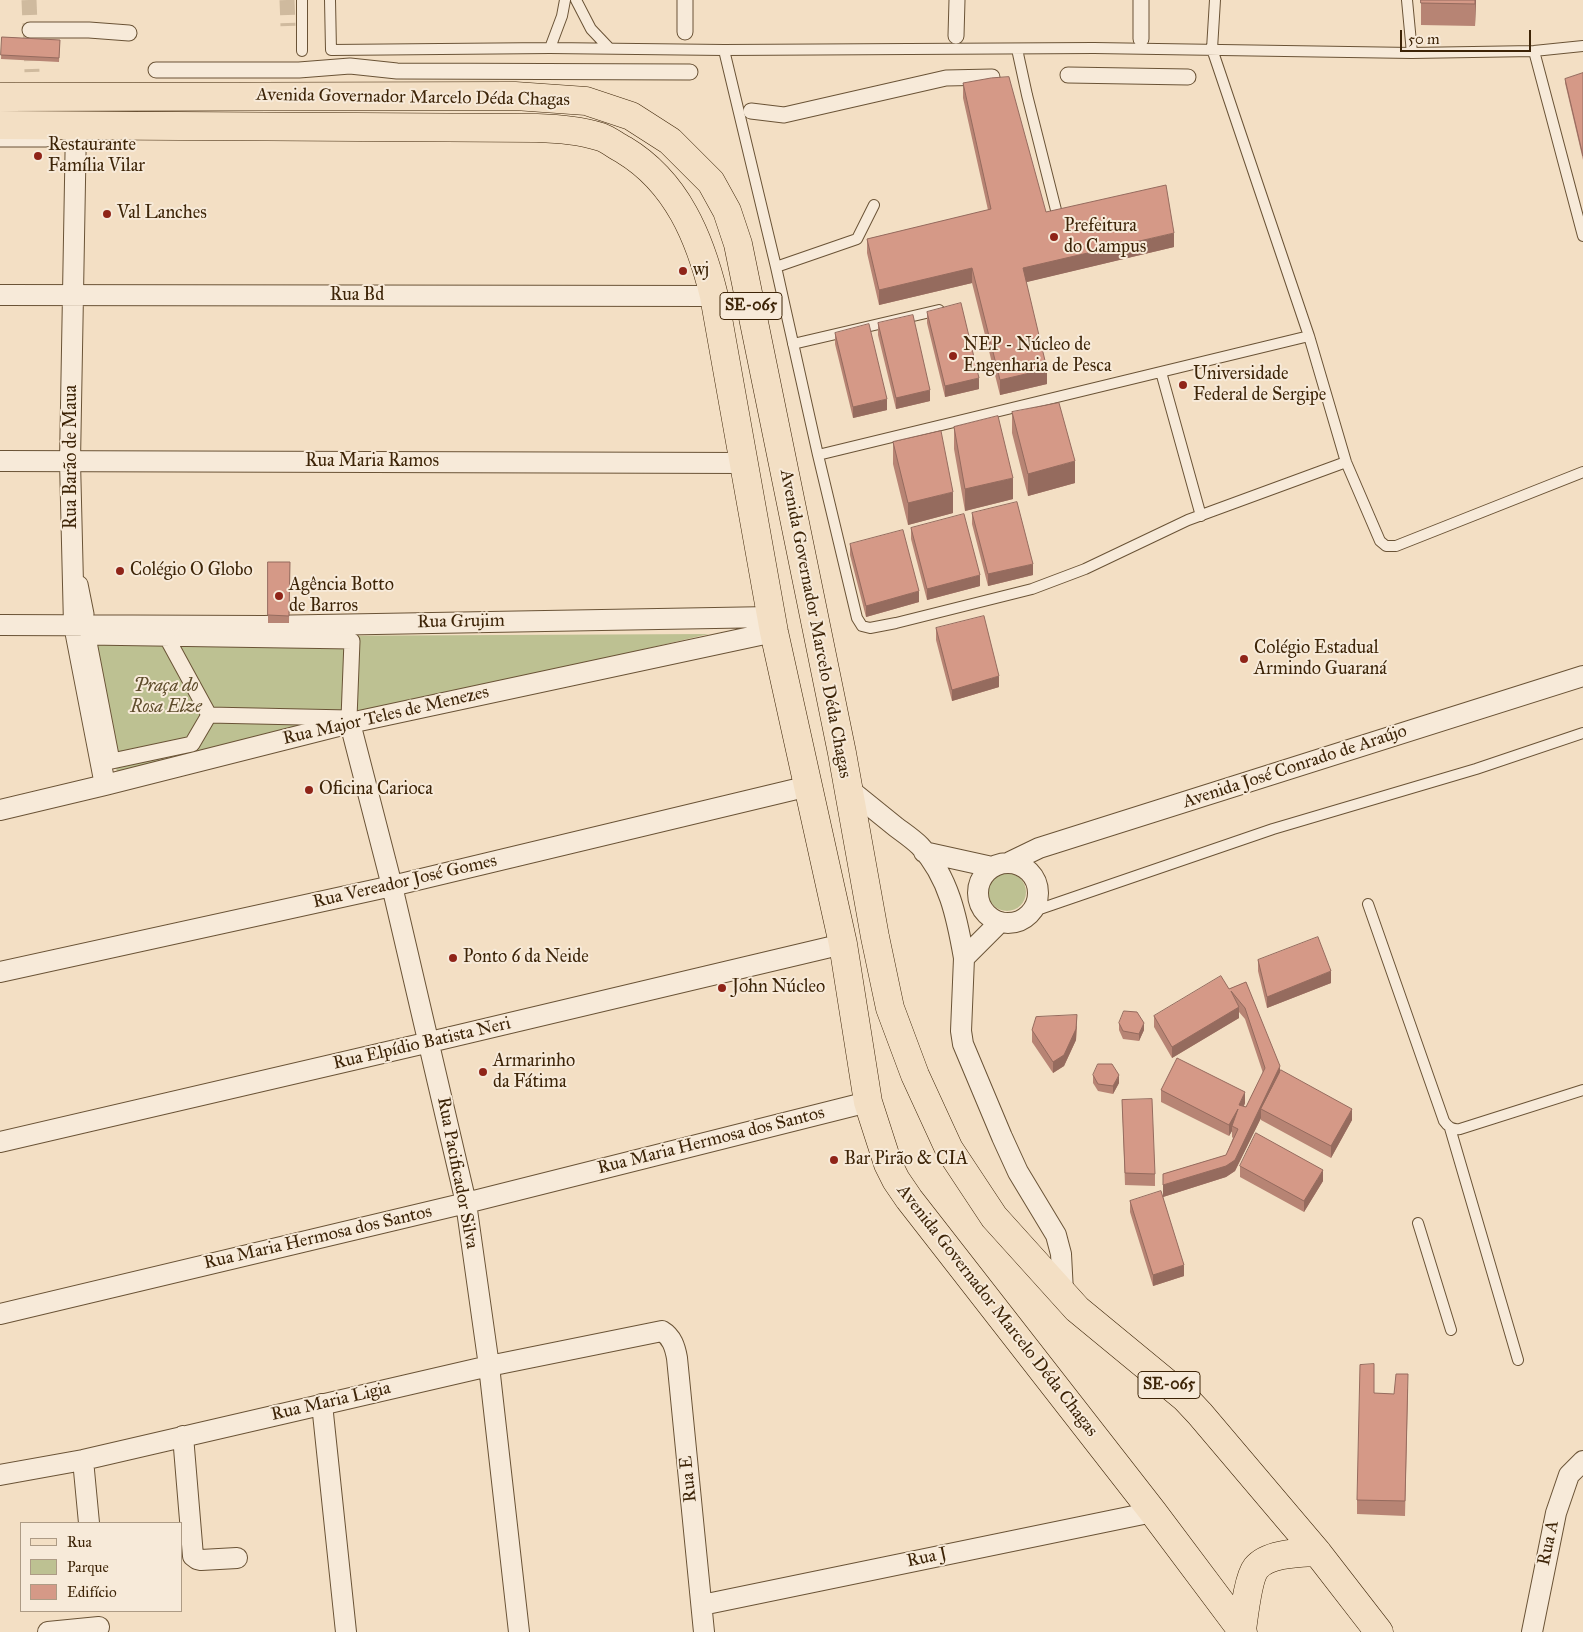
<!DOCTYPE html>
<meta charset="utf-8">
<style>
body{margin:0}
#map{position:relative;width:1583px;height:1632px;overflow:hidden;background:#f3dfc4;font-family:"IM FELL Great Primer",serif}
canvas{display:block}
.legend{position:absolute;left:20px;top:1522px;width:162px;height:90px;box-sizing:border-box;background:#f7ead9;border:1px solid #ad9b85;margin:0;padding:6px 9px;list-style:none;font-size:15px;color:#3d2407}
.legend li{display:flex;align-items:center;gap:10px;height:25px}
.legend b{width:25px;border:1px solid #ad9b85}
.scale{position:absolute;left:1400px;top:30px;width:131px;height:22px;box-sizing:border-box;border:2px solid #3d2407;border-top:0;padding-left:6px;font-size:15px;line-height:18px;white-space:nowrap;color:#3d2407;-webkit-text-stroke:4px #f7ead9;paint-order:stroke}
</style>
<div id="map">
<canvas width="1583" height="1632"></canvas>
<ul class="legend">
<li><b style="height:6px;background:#f3dfc4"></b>Rua</li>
<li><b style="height:14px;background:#bdc192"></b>Parque</li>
<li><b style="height:14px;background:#d59987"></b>Edifício</li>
</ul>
<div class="scale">50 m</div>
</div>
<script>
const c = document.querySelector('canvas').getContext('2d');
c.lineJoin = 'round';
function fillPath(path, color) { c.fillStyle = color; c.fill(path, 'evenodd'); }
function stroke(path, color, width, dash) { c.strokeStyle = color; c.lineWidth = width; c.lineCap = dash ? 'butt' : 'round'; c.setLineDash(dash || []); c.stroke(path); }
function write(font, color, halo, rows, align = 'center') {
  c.font = font + ' "IM FELL Great Primer",serif'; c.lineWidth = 4; c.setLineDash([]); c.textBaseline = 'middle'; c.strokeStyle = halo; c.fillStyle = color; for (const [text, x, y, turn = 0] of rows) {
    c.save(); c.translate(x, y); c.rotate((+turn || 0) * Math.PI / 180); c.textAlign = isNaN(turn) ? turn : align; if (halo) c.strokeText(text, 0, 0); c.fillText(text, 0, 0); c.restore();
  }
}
const green = new Path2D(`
 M 709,634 L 117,772 L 88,637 Z
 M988 892a19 19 0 1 1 38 0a19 19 0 1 1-38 0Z`);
const pedestrianTunnel = new Path2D(`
 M 29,0 L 32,72
 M 287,0 L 288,26`);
const service = new Path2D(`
 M 302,0 L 302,51
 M 330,0 L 331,50 L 550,48 L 724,50 L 1094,48 L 1412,53 L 1534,51 L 1583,46
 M 576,0 L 591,29 L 609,48
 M 1215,0 L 1212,49 L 1309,336 L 1346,462 L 1380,541 L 1386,546 L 1396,546 L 1583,472
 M 1407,0 L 1412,53
 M 550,48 L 562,16 L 565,0
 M 1017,49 L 1027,95 L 1056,210
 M 724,50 L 776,267 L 818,455 L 857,618 L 862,626 L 870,628 L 896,623 L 1032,589 L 1085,569 L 1188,520 L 1346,462
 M 1534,51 L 1583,236
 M 776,267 L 857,239 L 874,205
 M 793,344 L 939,310
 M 1161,372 L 1201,516
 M 818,455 L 1309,336
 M 1368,904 L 1444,1121 C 1448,1127 1452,1130 1460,1129 L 1583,1090
 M 1031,912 L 1273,829 L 1476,769 L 1583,733
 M 1450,1128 L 1518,1360
 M 1418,1223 L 1451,1330`);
const pedestrian = new Path2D(`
 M 1141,0 L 1141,39
 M 30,30 L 89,30 L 129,33
 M 685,32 L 685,0
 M 956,36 L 957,0
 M 156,70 L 299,70 L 350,66 L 397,71 L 690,72
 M 1068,75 L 1188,77
 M 751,111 L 784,115 L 946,78 L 992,77
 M 0,139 L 46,139
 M 80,584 L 86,614
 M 88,637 L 352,641 L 349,718 L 209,715 L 192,744 L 112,761 Z
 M 167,638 L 209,715`);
const minor = new Path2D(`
 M 76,126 L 70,461 L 74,625 L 105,785
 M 0,295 L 714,296
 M 0,461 L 745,463
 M 0,625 L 263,626 L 771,617
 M 350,723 L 392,886 L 466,1203 L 489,1366 L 519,1632
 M 849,789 C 864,801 880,814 896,827 C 904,833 913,839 920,846 C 949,877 957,918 964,958
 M 0,810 L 105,785 L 350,723 L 774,632
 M 924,852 L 992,867
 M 1010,862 L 1039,848 L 1583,676
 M978 893a30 30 0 1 1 60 0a30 30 0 1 1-60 0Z
 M 1000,922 L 964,958 L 961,1031 L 963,1044 L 1002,1137 L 1018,1172 L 1056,1235 L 1061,1254 L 1063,1292
 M 0,972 L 392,886 L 809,786
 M 0,1142 L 430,1042 L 843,944
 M 0,1314 L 466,1203 L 868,1102
 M 322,1404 L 346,1632
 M 183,1436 L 193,1556 L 197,1559 L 201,1560 L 237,1558
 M 83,1460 L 89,1523
 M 0,1475 L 83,1460 L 489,1366 L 662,1331 C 672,1337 675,1347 677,1358 L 704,1632
 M 702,1605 L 1153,1512
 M 48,1632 L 99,1627
 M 1532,1632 L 1556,1513 L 1569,1475 L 1583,1461`);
const primary = new Path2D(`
 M 0,97 L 515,96 L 586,101 L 631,116 L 670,141 L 711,182 L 727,211 L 738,244 L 842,753 L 875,937 L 890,1008 L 915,1075 L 949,1149 L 994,1217 L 1077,1309 L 1185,1398 L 1200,1414 L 1317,1552 L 1379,1632
 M 0,125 L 536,128 C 557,129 580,130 601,137 C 609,140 616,146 624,150 C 677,182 700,238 714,296 L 774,632 L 843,944 L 868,1102 L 888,1164 L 896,1180 L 909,1199 L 1153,1512 L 1243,1632
 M 1242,1630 C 1244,1616 1248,1578 1256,1568 C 1268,1553 1299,1553 1317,1552`);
const wall = new Path2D(`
 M 1421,0 L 1476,0 L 1475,26 L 1421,25 Z
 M 2,37 L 60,40 L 59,62 L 1,59 Z
 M 1583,73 L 1583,160 L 1565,83 L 1565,79 Z
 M 963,83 L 1046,212 L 1174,247 L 1026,282 L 1047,384 L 1000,395 L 972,283 L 879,305 L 867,253 L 867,239 L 988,210 L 963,98 Z
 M 927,312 L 979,389 L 945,397 L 927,323 Z
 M 878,323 L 930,401 L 896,409 L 878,335 Z
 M 835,333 L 887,410 L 853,418 L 835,344 Z
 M 1012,412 L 1075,483 L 1028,496 L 1012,433 Z
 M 954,427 L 1013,499 L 965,511 L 954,449 Z
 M 893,442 L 953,513 L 908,525 L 893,464 Z
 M 972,513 L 1033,575 L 988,586 L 972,524 Z
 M 911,528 L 980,586 L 927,600 L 911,539 Z
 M 850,544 L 919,602 L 866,617 L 850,555 Z
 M 268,562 L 290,562 L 289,623 L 268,623 Z
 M 936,628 L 999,687 L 952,701 L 936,640 Z
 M 1258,960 L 1331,983 L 1267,1008 L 1258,971 Z
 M 1246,982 L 1280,1072 L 1352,1120 L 1331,1158 L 1261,1120 L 1261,1118 L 1235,1171 L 1226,1177 L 1163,1197 L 1184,1276 L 1153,1286 L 1130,1212 L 1130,1201 L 1163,1196 L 1163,1174 L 1226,1155 L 1233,1138 L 1232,1137 L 1232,1131 L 1229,1136 L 1161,1102 L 1161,1090 L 1245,1103 L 1244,1106 L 1246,1107 L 1263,1073 L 1245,1019 L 1239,1012 L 1239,1018 L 1172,1058 L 1154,1027 L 1154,1016 L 1229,989 Z
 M 1119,1023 L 1144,1030 L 1139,1041 L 1123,1039 L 1119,1030 Z
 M 1077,1026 L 1076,1040 L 1064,1066 L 1053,1073 L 1032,1042 L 1032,1030 Z
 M 1093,1075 L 1119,1083 L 1113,1094 L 1098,1091 L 1093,1083 Z
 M 1122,1100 L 1155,1174 L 1155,1186 L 1125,1185 Z
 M 1240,1166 L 1323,1181 L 1304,1212 L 1240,1177 Z
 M 1408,1389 L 1405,1516 L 1357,1514 L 1357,1500 L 1374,1393 L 1394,1394 Z`);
const shadedWall = new Path2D(`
 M 1475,0 L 1476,0 L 1475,26 Z
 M 1174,233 L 1174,247 L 1023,283 L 1023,268 Z
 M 972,268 L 972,283 L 879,305 L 879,290 Z
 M 1047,369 L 1047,384 L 1000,395 L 1000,380 Z
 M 979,378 L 979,389 L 945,397 L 945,386 Z
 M 930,390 L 930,401 L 896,409 L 896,398 Z
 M 887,399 L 887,410 L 853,418 L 853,407 Z
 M 1075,461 L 1075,483 L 1028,496 L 1028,474 Z
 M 1013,478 L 1013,499 L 965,511 L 965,489 Z
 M 953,492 L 953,513 L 908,525 L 908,503 Z
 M 1033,564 L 1033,575 L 988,586 L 988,574 Z
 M 980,575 L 980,586 L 927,600 L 927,589 Z
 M 919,591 L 919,602 L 866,617 L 866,606 Z
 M 999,676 L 999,687 L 952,701 L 952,690 Z
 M 1331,971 L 1331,983 L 1267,1008 L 1267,997 Z
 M 1239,1007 L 1239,1018 L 1172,1058 L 1172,1047 Z
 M 1077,1015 L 1076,1040 L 1064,1066 L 1053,1073 L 1053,1062 Z
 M 1144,1023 L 1144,1030 L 1139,1041 L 1139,1034 Z
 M 1280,1066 L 1280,1077 L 1261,1109 L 1261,1118 L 1235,1171 L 1226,1177 L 1163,1197 L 1163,1185 L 1226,1166 Z
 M 1119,1075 L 1119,1083 L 1113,1094 L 1113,1086 Z
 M 1245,1092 L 1245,1103 L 1239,1116 L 1239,1105 Z
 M 1238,1109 L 1232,1126 L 1232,1131 L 1229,1136 L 1229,1125 Z
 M 1352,1109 L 1352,1120 L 1331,1158 L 1331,1146 Z
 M 1323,1170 L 1323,1181 L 1304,1212 L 1304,1201 Z
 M 1184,1265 L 1184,1276 L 1153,1286 L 1153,1275 Z`);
const building = new Path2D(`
 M 1421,0 L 1475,0 L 1475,4 L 1421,3 Z
 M 2,37 L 60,40 L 59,58 L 1,55 Z
 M 1583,73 L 1583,156 L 1565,79 Z
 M 1009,77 L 1046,212 L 1166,185 L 1174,233 L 1023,268 L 1047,369 L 1000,380 L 972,268 L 879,290 L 867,239 L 991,209 L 963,83 L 991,78 Z
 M 961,303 L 979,378 L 945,386 L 927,312 Z
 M 913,315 L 930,390 L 896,398 L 878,323 Z
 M 869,324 L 887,399 L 853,407 L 835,333 Z
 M 1059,403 L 1075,461 L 1028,474 L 1012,412 Z
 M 998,416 L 1013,478 L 965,489 L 954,427 Z
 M 941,431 L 953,492 L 908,503 L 893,442 Z
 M 1017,502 L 1033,564 L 988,574 L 972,513 Z
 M 964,514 L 980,575 L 927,589 L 911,528 Z
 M 903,530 L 919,591 L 866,606 L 850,544 Z
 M 268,562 L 290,562 L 289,616 L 268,615 Z
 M 984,616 L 999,676 L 952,690 L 936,628 Z
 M 1318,937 L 1331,971 L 1267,997 L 1258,960 Z
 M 1221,976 L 1229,989 L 1246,982 L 1280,1066 L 1235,1160 L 1226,1166 L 1163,1185 L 1163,1174 L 1226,1155 L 1238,1129 L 1232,1126 L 1238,1109 L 1229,1125 L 1161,1090 L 1177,1058 L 1245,1092 L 1239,1105 L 1246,1107 L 1265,1068 L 1245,1008 L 1231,991 L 1239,1007 L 1172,1047 L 1154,1016 Z
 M 1124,1011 L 1137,1012 L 1144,1023 L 1139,1034 L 1123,1031 L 1119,1023 Z
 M 1077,1015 L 1076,1029 L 1064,1055 L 1053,1062 L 1032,1030 L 1036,1017 Z
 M 1098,1064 L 1112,1064 L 1119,1075 L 1113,1086 L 1098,1084 L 1093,1075 Z
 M 1281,1070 L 1352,1109 L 1331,1146 L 1261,1109 Z
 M 1152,1099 L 1155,1174 L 1125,1173 L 1122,1100 Z
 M 1256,1133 L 1323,1170 L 1304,1201 L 1240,1166 Z
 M 1161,1191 L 1184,1265 L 1153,1275 L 1130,1201 Z
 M 1374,1364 L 1374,1393 L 1394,1394 L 1396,1374 L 1408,1374 L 1405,1501 L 1357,1500 L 1360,1365 Z`);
const markers = [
 [38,156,5,"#8f2418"],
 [107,214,5,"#8f2418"],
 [1054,237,5,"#8f2418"],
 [683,271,5,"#8f2418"],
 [953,356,5,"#8f2418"],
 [1183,385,5,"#8f2418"],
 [120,571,5,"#8f2418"],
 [279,596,5,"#8f2418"],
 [1244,659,5,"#8f2418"],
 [309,790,5,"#8f2418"],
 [453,958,5,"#8f2418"],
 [722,988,5,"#8f2418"],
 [483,1072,5,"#8f2418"],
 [834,1160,5,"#8f2418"]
];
const shields = [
 [751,306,62],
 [1169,1385,62]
];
const shieldNames = [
 ["SE-065",751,306],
 ["SE-065",1169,1385]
];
const streetNames = [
 ["Avenida Governador Marcelo Déda Chagas",413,98,1],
 ["Rua Bd",357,296],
 ["Rua Barão de Maua",72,457,-90],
 ["Rua Maria Ramos",372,462],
 ["Rua Grujim",461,622,-1],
 ["Avenida Governador Marcelo Déda Chagas",815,624,79],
 ["Rua Major Teles de Menezes",386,716,-13],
 ["Avenida José Conrado de Araújo",1295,767,-18],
 ["Rua Vereador José Gomes",405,882,-13],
 ["Rua Elpídio Batista Neri",422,1044,-13],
 ["Rua Maria Hermosa dos Santos",711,1141,-14],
 ["Rua Pacificador Silva",457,1173,79],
 ["Rua Maria Hermosa dos Santos",318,1238,-13],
 ["Avenida Governador Marcelo Déda Chagas",997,1311,52],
 ["Rua Maria Ligia",331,1402,-13],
 ["Rua E",689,1479,-96],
 ["Rua A",1549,1543,-78],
 ["Rua J",927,1558,-12]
];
const poiNames = [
 ["Restaurante",48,146],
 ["Família Vilar",48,167],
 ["Val Lanches",117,214],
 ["Prefeitura",1064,227],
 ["do Campus",1064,248],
 ["wj",693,271],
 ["NEP - Núcleo de",963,346],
 ["Engenharia de Pesca",963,367],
 ["Universidade",1193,375],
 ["Federal de Sergipe",1193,396],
 ["Colégio O Globo",130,571],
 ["Agência Botto",289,586],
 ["de Barros",289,607],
 ["Colégio Estadual",1254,649],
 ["Armindo Guaraná",1254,670],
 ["Oficina Carioca",319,790],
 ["Ponto 6 da Neide",463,958],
 ["John Núcleo",732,988],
 ["Armarinho",493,1062],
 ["da Fátima",493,1083],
 ["Bar Pirão & CIA",844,1160]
];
const parkNames = [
 ["Praça do",166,687],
 ["Rosa Elze",166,708]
];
fillPath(green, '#bdc192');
stroke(pedestrianTunnel, '#cfba9e', 15, [15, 8]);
stroke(service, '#6a5336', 12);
stroke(pedestrian, '#6a5336', 17);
stroke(minor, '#6a5336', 22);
stroke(primary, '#3d2407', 29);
stroke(service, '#f7ead9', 10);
stroke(pedestrian, '#f7ead9', 15);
stroke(minor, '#f7ead9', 20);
stroke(primary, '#f3dfc4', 28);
fillPath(wall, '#b78474');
fillPath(shadedWall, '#956b5e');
fillPath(building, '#d59987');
stroke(building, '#956b5e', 1);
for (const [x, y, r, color] of markers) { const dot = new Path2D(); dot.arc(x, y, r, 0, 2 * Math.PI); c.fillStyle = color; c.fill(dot); stroke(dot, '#f7ead9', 2); }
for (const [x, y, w] of shields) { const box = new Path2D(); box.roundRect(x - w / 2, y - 13.5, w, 27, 4); c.fillStyle = '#f7ead9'; c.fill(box); stroke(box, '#3d2407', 1); }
write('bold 16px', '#3d2407', null, shieldNames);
write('18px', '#3d2407', '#f7ead9', streetNames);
write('18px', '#3d2407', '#f7ead9', poiNames, 'left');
write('italic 18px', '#5d4b2a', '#f7ead9', parkNames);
</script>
